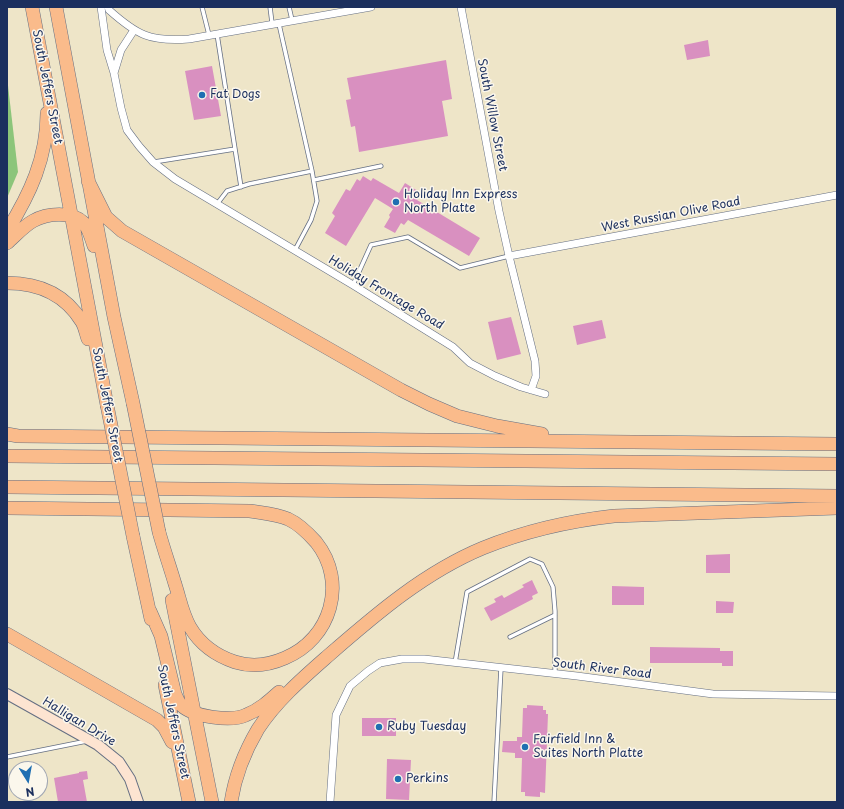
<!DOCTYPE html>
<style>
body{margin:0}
#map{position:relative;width:844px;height:809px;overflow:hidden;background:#eee5c8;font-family:"Playpen Sans",sans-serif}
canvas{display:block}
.frame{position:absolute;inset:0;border:8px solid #1b2f5e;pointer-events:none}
.north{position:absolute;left:8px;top:761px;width:40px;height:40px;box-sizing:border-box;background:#fbf7ec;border:1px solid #a1a7b3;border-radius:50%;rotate:169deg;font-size:11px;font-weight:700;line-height:16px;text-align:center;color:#1b2f5e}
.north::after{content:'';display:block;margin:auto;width:14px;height:18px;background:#1f6fb2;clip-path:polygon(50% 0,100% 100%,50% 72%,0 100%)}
</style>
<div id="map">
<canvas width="844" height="809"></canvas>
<div class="frame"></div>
<div class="north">N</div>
</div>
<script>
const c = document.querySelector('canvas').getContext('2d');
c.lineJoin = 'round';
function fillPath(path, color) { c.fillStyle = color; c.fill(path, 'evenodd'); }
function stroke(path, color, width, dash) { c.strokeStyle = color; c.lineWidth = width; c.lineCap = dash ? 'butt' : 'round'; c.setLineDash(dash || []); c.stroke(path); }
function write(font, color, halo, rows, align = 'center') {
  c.font = font + ' "Playpen Sans",sans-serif'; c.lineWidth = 3; c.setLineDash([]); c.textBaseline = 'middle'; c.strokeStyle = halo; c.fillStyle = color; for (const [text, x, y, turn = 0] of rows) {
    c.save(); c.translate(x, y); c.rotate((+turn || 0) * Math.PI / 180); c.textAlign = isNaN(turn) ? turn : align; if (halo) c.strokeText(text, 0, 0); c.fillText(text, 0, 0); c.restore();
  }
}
const green = new Path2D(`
 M 7,77 L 18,172 L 7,198 Z`);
const building = new Path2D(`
 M 708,40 L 710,56 L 687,60 L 684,45 Z
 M 446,60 L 452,99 L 442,101 L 448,136 L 359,152 L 355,126 L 351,127 L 346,100 L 351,99 L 347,78 Z
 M 212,66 L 221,116 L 194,120 L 185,71 Z
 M 363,176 L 371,181 L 373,178 L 399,193 L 405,183 L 421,193 L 417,200 L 480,238 L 469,256 L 408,220 L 404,225 L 401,223 L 395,233 L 384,227 L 390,217 L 389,215 L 393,209 L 375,198 L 346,246 L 325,233 L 335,216 L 332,213 L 346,189 L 350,191 L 357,179 L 360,181 Z
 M 511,317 L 521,354 L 497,360 L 488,322 Z
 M 602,320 L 606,338 L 577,345 L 573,326 Z
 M 730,554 L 730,573 L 706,573 L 706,555 Z
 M 532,580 L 538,593 L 532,596 L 533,599 L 491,621 L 484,608 L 496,602 L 494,599 L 502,595 L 504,598 L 524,587 L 522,585 Z
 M 612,586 L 644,587 L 644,605 L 612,605 Z
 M 716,601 L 734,602 L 733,613 L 716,613 Z
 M 650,647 L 720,648 L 720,651 L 733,651 L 733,666 L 722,666 L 722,663 L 650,663 Z
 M 527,705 L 543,706 L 543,710 L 546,710 L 546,714 L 548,714 L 545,793 L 540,792 L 540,797 L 525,796 L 525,792 L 521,792 L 522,758 L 515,758 L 515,753 L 502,752 L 503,741 L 517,741 L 517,737 L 522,737 L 523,708 L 527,708 Z
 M 362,718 L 396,718 L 396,736 L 362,736 Z
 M 387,759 L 411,760 L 409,800 L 386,799 Z
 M 87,771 L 88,779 L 83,780 L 87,802 L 58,802 L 54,778 L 79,773 L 79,772 Z`);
const lane = new Path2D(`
 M 202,7 L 209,35
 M 270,7 L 272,23
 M 289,7 L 292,20
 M 279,24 L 312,171 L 317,201 L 311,220 L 295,250
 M 217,34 L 241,187
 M 154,162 L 235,149
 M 314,180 L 381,166
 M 217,204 L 227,191 L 249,184 L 312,171
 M 353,285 L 371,245 L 408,237 L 460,268 L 509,256
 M 510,637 L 555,615
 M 455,663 L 467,592 L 530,559 L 542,564 L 553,587 L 555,611 L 555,674
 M 7,757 L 87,741
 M 494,802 L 501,668`);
const street = new Path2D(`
 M 101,7 L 107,50 L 114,73
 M 108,7 L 109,10 C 137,35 150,42 189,39 L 371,7
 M 461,7 L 499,211 L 509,256 L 535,361 L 536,376 L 531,390
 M 134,30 L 121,50 L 114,73 L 121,108 L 127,130 L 139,146 L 153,162 L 175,179 L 353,285 L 453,347 L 470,363 L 495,376 L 521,387 L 545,394
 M 509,256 L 837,195
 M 330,802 L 336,715 L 350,686 L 368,671 L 380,663 L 402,659 L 424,659 L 577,676 L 713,694 L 837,696`);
const secondary = new Path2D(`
 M 7,694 L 98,745 L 119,762 L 130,779 L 138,802`);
const highway = new Path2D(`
 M 32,7 L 107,405
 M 56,7 L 114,317 L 133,403
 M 88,181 L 106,217 L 122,231 L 401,390 L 429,404 L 457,416 L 497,426 L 542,434
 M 7,231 C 30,194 47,158 47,113
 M 7,243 C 15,236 24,226 33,221 C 47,213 72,211 84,223 C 89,229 91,238 94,246
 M 7,283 C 38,283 65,294 82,322 C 85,327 86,334 88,339
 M 7,434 L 18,436 L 837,444
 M 7,456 L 837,464
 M 7,487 L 837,496
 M 7,508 L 250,511 C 262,513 276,514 288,519 C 299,524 308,533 316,542 C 348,582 331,639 285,658 C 269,665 251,667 235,662 C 217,656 200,644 190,627 C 182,613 180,599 175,584 C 170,567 164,550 159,532
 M 133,536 L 151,619
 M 172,600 L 212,802
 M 150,611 L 161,636 L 175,694 C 177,698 178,702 181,705 C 193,717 231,722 246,715 C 259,710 269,701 279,692
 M 7,634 L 157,720 L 164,727 L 172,742
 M 165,685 L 189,802
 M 231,802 C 235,776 245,751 258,729 C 277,700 304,677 329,655 C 376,614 425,572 483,548 C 525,531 569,521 614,516 L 837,508`);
const highwayBridge = new Path2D(`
 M 133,403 L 159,532
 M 107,405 L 133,536`);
const markers = [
 [202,95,4,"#1f6fb2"],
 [396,202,4,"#1f6fb2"],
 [379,727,4,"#1f6fb2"],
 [525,747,4,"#1f6fb2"],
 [398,779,4,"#1f6fb2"]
];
const streetNames = [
 ["South Jeffers Street",47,87,79],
 ["South Willow Street",492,115,79],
 ["West Russian Olive Road",671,215,-11],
 ["Holiday Frontage Road",386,293,31],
 ["South Jeffers Street",107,405,79],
 ["South River Road",602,669,7],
 ["Halligan Drive",79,722,31],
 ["South Jeffers Street",173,722,78]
];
const poiNames = [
 ["Fat Dogs",210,95],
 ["Holiday Inn Express",404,195],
 ["North Platte",404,209],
 ["Ruby Tuesday",387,727],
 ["Fairfield Inn &",533,740],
 ["Suites North Platte",533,754],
 ["Perkins",406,779]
];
fillPath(green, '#8cc57a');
fillPath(building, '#d990c0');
stroke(lane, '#656f83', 5);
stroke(street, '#656f83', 8);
stroke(secondary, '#656f83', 12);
stroke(highway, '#656f83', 14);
stroke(lane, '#fff', 3.5);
stroke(street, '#fff', 7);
stroke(secondary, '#fde4d1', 10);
stroke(highway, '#fabb8b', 13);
stroke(highwayBridge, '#656f83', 14, []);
stroke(highwayBridge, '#fabb8b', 13);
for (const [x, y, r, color] of markers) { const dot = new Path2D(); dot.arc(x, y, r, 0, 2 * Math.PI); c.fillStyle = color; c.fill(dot); stroke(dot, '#fbf7ec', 1.5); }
write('12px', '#1b2f5e', '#fbf7ec', streetNames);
write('12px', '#1b2f5e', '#fbf7ec', poiNames, 'left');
</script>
